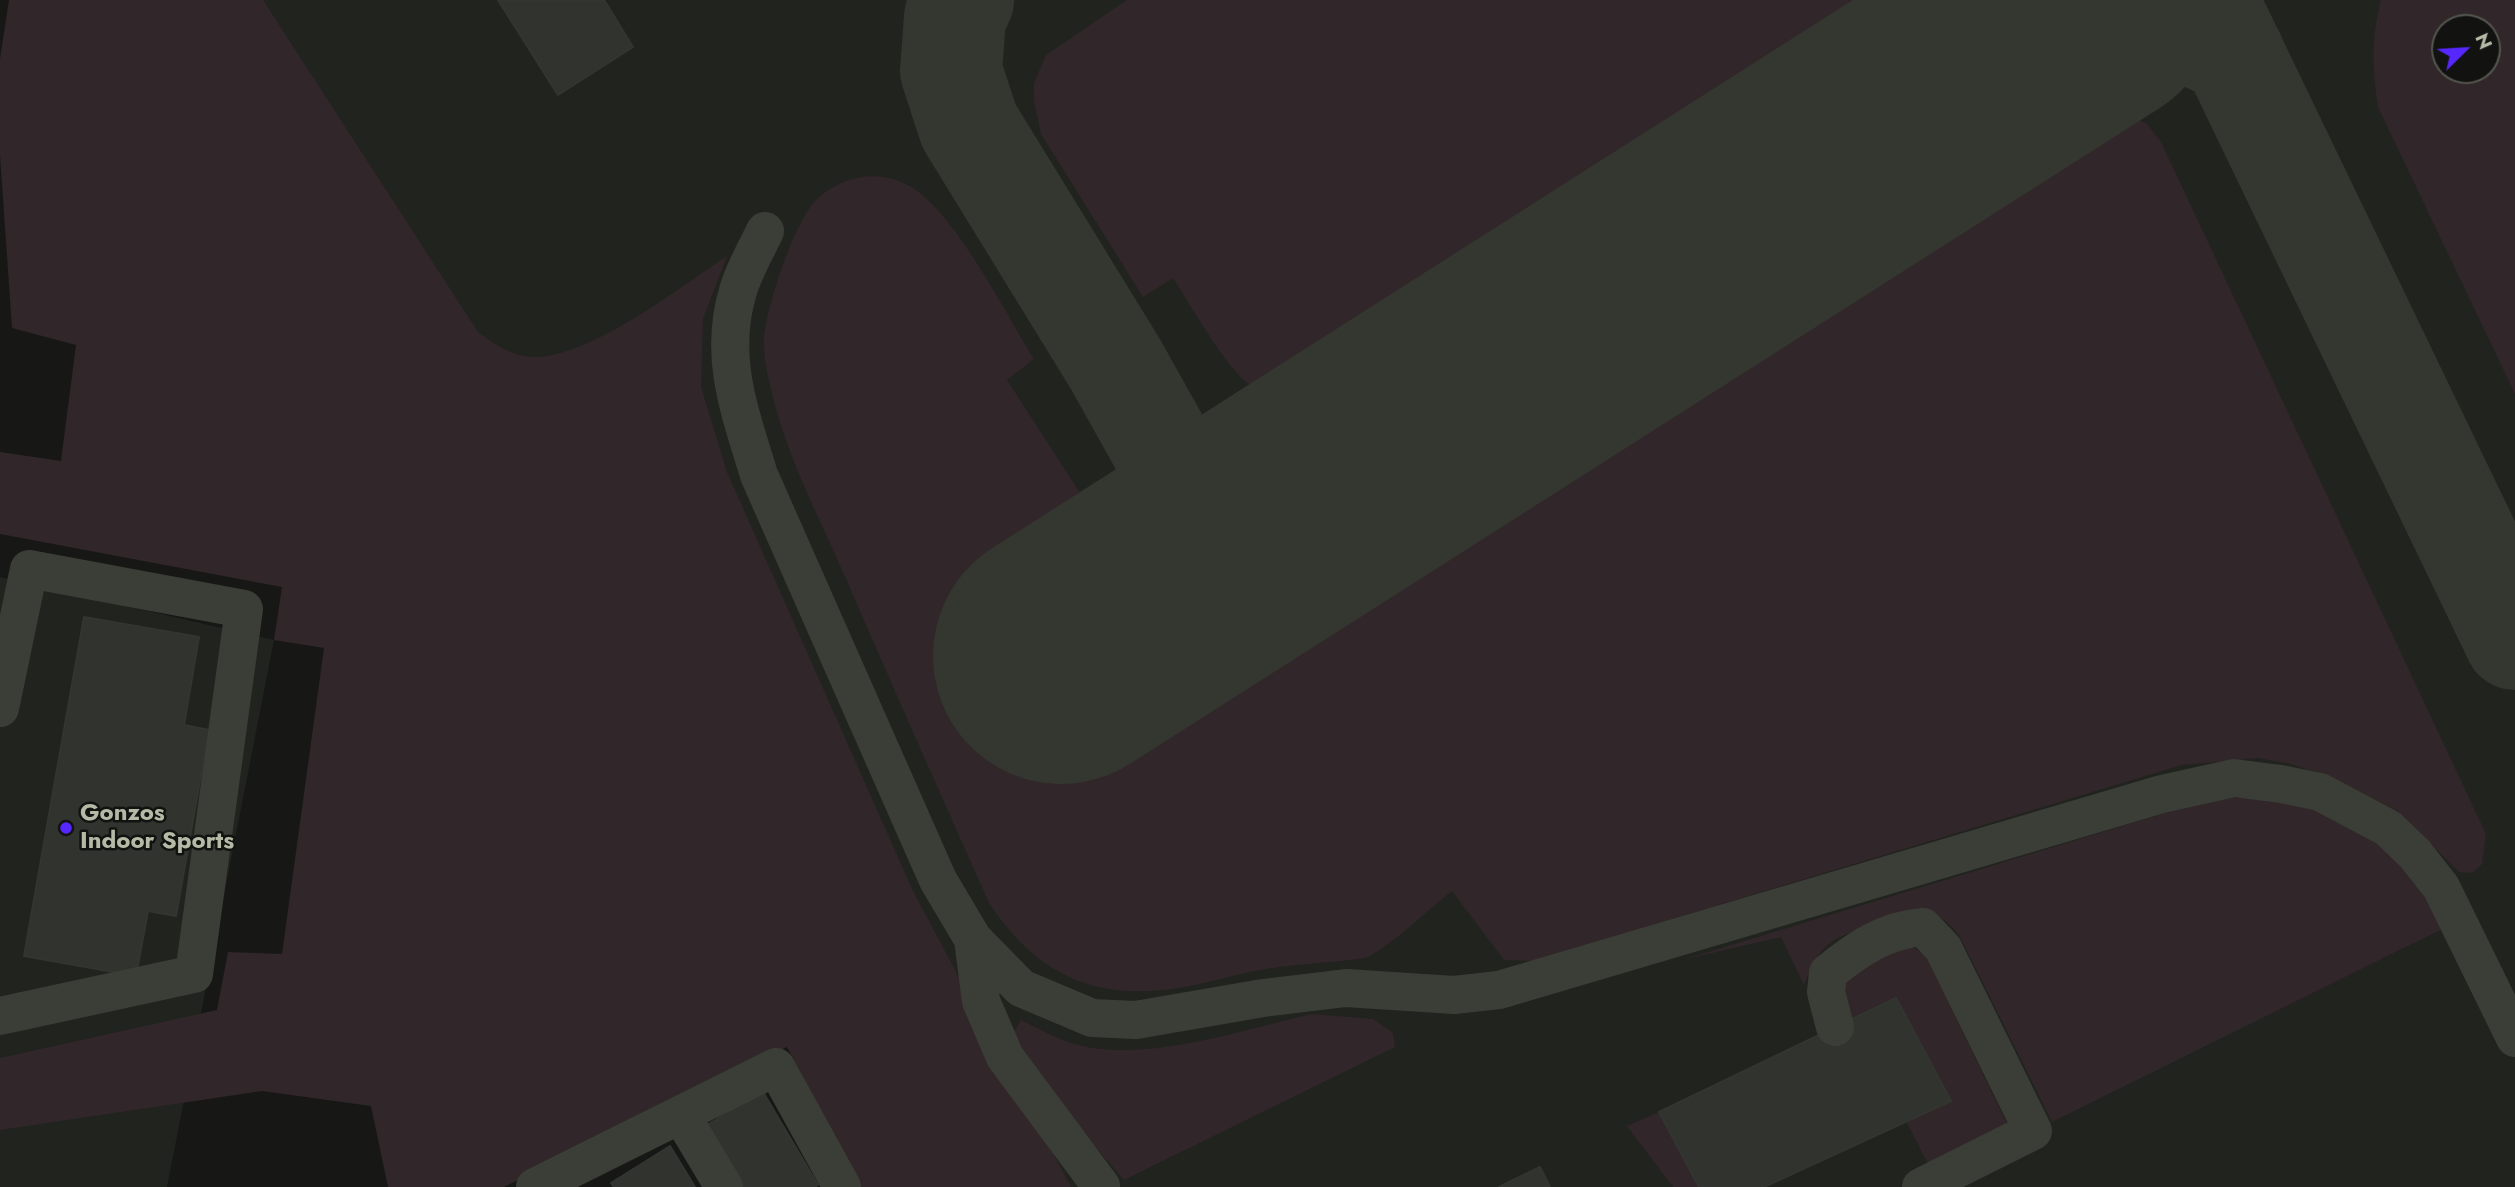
<!DOCTYPE html>
<style>
body{margin:0}
#map{position:relative;width:2515px;height:1187px;overflow:hidden;background:#171816;font-family:Jost,sans-serif}
canvas{display:block}
.north{position:absolute;left:2431px;top:14px;width:70px;height:70px;box-sizing:border-box;background:#121311;border:2px solid #53564d;border-radius:50%;rotate:66deg;font-size:19px;font-weight:700;line-height:28px;text-align:center;color:#b5baa7}
.north::after{content:'';display:block;margin:auto;width:24px;height:32px;background:#5628ff;clip-path:polygon(50% 0,100% 100%,50% 72%,0 100%)}
</style>
<div id="map">
<canvas width="2515" height="1187"></canvas>
<div class="north">N</div>
</div>
<script>
const c = document.querySelector('canvas').getContext('2d');
c.lineJoin = 'round';
function fillPath(path, color) { c.fillStyle = color; c.fill(path, 'evenodd'); }
function stroke(path, color, width, dash) { c.strokeStyle = color; c.lineWidth = width; c.lineCap = dash ? 'butt' : 'round'; c.setLineDash(dash || []); c.stroke(path); }
function write(font, color, halo, rows, align = 'center') {
  c.font = font + ' Jost,sans-serif'; c.lineWidth = 5; c.setLineDash([]); c.textBaseline = 'middle'; c.strokeStyle = halo; c.fillStyle = color; for (const [text, x, y, turn = 0] of rows) {
    c.save(); c.translate(x, y); c.rotate((+turn || 0) * Math.PI / 180); c.textAlign = isNaN(turn) ? turn : align; if (halo) c.strokeText(text, 0, 0); c.fillText(text, 0, 0); c.restore();
  }
}
const built = new Path2D(`
 M 118,0 L 2515,0 L 2515,1187 L 861,1187 L 788,1047 ZM 2445,28 L 2487,28 L 2487,70 L 2445,70 Z
 M 0,577 L 274,640 L 167,1187 L 0,1187 Z`);
const green = new Path2D(`
 M 9,0 L 263,0 L 478,332 C 496,345 512,357 535,357 C 591,357 680,287 727,256 L 703,319 L 701,387 L 727,472 L 913,891 L 1071,1187 L 861,1187 L 787,1047 L 504,1187 L 388,1187 L 371,1106 L 262,1091 L 0,1130 L 0,1058 L 217,1010 L 228,952 L 282,954 L 324,648 L 274,640 L 282,587 L 0,534 L 0,452 L 61,461 L 76,345 L 12,328 L 0,155 L 0,59 Z
 M 1127,0 L 1904,0 L 1320,375 C 1302,383 1278,394 1257,388 C 1233,382 1189,302 1173,278 L 1143,297 L 1041,134 L 1034,101 L 1034,83 L 1046,55 Z
 M 2381,0 L 2515,0 L 2515,394 L 2378,107 C 2372,66 2371,40 2381,0 ZM 2445,28 L 2487,28 L 2487,70 L 2445,70 Z
 M 2129,116 L 2147,124 L 2161,142 L 2486,834 L 2482,864 L 2472,873 L 2459,872 L 2398,811 L 2329,777 L 2291,764 L 2258,758 L 2182,765 L 1533,961 L 1504,960 L 1452,891 C 1425,912 1398,940 1368,957 C 1363,960 1288,965 1273,968 C 1242,972 1211,983 1179,988 C 1093,1001 1037,975 989,903 C 940,793 891,683 843,572 C 816,510 782,447 769,380 C 766,369 764,355 764,343 C 764,312 795,218 818,198 C 847,173 886,168 917,191 C 959,221 1005,312 1034,359 L 1007,380 L 1095,516 L 1005,571 L 1115,738 L 2086,122 Z
 M 2241,797 C 2262,800 2285,801 2305,807 C 2375,826 2411,868 2444,928 L 2052,1122 L 1959,935 C 1926,895 1903,909 1864,927 C 1853,932 1838,936 1829,944 C 1816,954 1810,970 1804,985 L 1781,937 L 1682,960 L 2208,800 Z
 M 1909,946 L 1925,954 L 2015,1140 L 1936,1179 L 1906,1121 L 1950,1100 L 1896,998 L 1850,1020 C 1847,1009 1840,991 1845,981 C 1851,970 1897,949 1909,946 Z
 M 1312,1014 L 1373,1019 L 1393,1033 L 1395,1047 L 1124,1180 L 1024,1064 L 1014,1032 L 1021,1020 C 1036,1027 1050,1035 1065,1041 C 1138,1067 1239,1030 1312,1014 Z
 M 1659,1112 L 1699,1187 L 1673,1187 L 1627,1126 Z`);
const taxiway = new Path2D(`
 M 963,0 L 955,17 L 951,71 L 969,126 L 1116,365 L 1173,467 L 1213,493 L 1263,502 L 1318,486 L 1389,448
 M 2207,0 L 2515,639
 M 1990,64 C 2088,17 2138,0 2234,55`);
const runway = new Path2D(`
 M 1061,656 L 2091,0`);
const building = new Path2D(`
 M 498,0 L 604,0 L 633,47 L 558,95 Z
 M 84,617 L 199,637 L 184,725 L 209,730 L 176,916 L 148,911 L 136,976 L 24,956 Z
 M 1896,998 L 1951,1101 L 1764,1187 L 1699,1187 L 1659,1112 Z
 M 763,1092 L 818,1185 L 814,1187 L 740,1187 L 705,1126 Z
 M 670,1146 L 695,1187 L 614,1187 L 611,1183 Z
 M 1540,1167 L 1550,1187 L 1499,1187 Z`);
const minor = new Path2D(`
 M 765,231 C 756,250 744,270 738,291 C 718,357 740,412 759,475 L 938,880 L 973,939 L 1021,988 L 1092,1018 L 1136,1020 L 1263,998 L 1346,988 L 1454,995 L 1499,990 L 2162,794 L 2234,778 L 2281,784 L 2320,792 L 2388,828 L 2415,854 L 2441,887 L 2515,1038
 M 0,708 L 29,569 L 244,609 L 194,974 L 0,1016
 M 973,939 L 981,1001 L 1005,1057 L 1101,1186
 M 1835,1027 L 1826,992 L 1828,973 C 1857,949 1885,930 1923,927 L 1943,948 L 2033,1131 L 1921,1187
 M 681,1115 L 724,1187
 M 535,1187 L 776,1067 L 842,1187`);
const markers = [
 [66,828,7,"#5628ff"]
];
const poiNames = [
 ["Gonzos",80,814],
 ["Indoor Sports",80,842]
];
fillPath(built, '#21231f');
fillPath(green, '#312629');
stroke(taxiway, '#343630', 102);
stroke(runway, '#343630', 256);
fillPath(building, '#31332e');
stroke(building, '#323530', 2);
stroke(minor, '#3b3e37', 38);
for (const [x, y, r, color] of markers) { const dot = new Path2D(); dot.arc(x, y, r, 0, 2 * Math.PI); c.fillStyle = color; c.fill(dot); stroke(dot, '#121311', 2.5); }
write('bold 24px', '#b5baa7', '#121311', poiNames, 'left');
</script>
